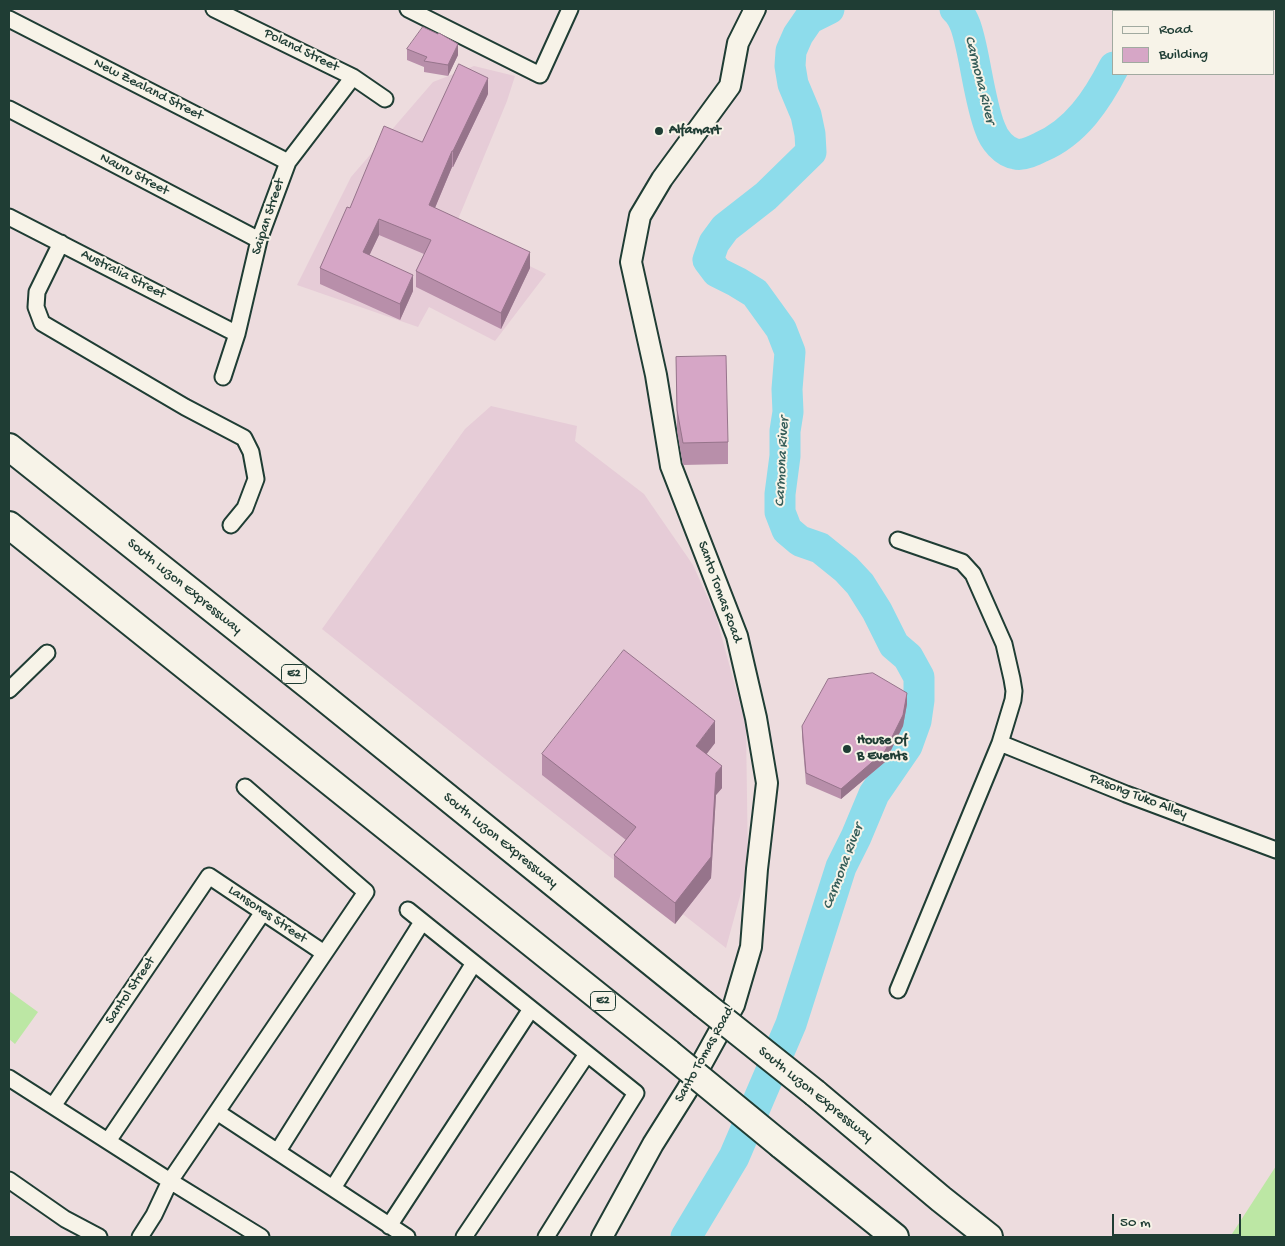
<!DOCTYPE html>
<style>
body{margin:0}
#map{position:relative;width:1285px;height:1246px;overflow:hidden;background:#eddcde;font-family:"Gochi Hand",sans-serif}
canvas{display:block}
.frame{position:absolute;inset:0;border:10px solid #1f3d34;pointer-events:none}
.legend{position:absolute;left:1112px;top:10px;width:162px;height:65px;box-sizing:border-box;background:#f7f3e8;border:1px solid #a1aaa0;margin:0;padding:6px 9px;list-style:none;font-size:15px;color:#1f3d34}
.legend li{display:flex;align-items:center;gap:10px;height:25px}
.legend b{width:25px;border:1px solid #a1aaa0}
.scale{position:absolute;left:1112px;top:1214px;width:129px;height:22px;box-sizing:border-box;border:2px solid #1f3d34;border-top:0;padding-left:6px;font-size:15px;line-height:18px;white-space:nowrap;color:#1f3d34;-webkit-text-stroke:4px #f7f3e8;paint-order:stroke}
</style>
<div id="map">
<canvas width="1285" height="1246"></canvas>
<div class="frame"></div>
<ul class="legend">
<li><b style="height:6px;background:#f7f3e8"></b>Road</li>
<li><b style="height:14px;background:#d6a6c6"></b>Building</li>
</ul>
<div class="scale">50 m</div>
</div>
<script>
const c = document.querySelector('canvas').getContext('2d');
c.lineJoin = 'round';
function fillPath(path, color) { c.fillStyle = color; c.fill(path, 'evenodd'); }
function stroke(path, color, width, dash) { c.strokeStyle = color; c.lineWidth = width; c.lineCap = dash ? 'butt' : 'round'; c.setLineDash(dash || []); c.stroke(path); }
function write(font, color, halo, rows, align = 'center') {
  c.font = font + ' "Gochi Hand",sans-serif'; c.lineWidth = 4; c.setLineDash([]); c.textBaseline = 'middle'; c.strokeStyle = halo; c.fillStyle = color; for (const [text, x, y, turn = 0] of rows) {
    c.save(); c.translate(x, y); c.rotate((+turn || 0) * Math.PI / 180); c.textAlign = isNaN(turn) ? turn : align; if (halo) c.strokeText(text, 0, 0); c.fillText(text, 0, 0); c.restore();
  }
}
const built = new Path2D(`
 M 474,66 L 515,76 L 507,101 L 454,229 L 546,274 L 495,341 L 429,307 L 418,327 L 297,285 L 351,177 L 433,82 Z
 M 491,406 L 577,426 L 575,441 L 644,494 L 693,565 L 716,616 L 746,726 L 748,867 L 726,948 L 504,774 L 322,629 L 465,429 Z`);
const green = new Path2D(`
 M 9,991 L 38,1012 L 15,1044 L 9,1039 Z
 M 1276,1166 L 1276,1237 L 1230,1237 Z`);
const river = new Path2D(`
 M 955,9 C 965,18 968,33 971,46 C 977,72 981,105 990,128 C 994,140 1004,152 1016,154 C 1023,156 1035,150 1041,147 C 1076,132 1097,100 1114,67
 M 1131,11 L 1131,9
 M 686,1237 L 734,1157 L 791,1024 L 841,867 L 856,837 L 874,794 L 907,746 L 916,721 L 919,700 L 919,677 L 908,657 L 894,645 L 877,611 L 860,584 L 846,569 L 820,548 L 800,541 L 787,530 L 780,512 L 780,494 L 785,456 L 785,431 L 788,412 L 787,389 L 790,352 L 781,329 L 755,293 L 737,282 L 717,272 L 708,260 L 714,243 L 725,228 L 766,196 L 811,152 L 810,134 L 806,115 L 793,84 L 790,66 L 791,51 L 798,35 L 809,19 L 829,9`);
const street = new Path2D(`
 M 214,9 L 353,77 L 385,99
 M 408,9 L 540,75 L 570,9
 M 9,19 L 288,162
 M 9,109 L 259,240
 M 9,217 L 237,334
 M 61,243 L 37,292 L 36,307 L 42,323 L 185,407 L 244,438 L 251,452 L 256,479 L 245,508 L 231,525
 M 223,377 L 237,334 L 259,240 L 288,162 L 353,77
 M 898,540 L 962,562 L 973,574 L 1004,644 L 1012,679 L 1014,691 L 1013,700 L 1000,743
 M 9,690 L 47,653
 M 408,910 L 636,1093 L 546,1237
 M 898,990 L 1000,743 L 1126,794 L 1276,850
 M 9,1078 L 170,1181 L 261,1237
 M 53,1106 L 209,876 L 324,953
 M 217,1112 L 407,1237
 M 108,1141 L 263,912
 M 278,1151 L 422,922
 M 9,1180 L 65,1219 L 99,1237
 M 333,1188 L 474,963
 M 389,1226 L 531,1009
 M 140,1237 L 154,1215 L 170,1181 L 366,892 L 245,787
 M 464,1237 L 587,1054`);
const secondary = new Path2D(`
 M 602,1237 L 653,1144 L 687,1090 L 734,1005 L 751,947 L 757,869 L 767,783 L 756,718 L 737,636 L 671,466 L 656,375 L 631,262 L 640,216 L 662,179 L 730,86 L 738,43 L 755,9`);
const highway = new Path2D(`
 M 9,447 L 312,688 L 702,1003
 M 9,525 L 669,1053
 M 815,1093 L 941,1199 L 989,1237
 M 781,1145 L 895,1237`);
const highwayBridge = new Path2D(`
 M 702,1003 L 815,1093
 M 669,1053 L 781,1145`);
const wall = new Path2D(`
 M 407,49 L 458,55 L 448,76 L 424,72 L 424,67 L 407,60 Z
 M 488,94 L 453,167 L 452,167 L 435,208 L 530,268 L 501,329 L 416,287 L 416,271 L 424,254 L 379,235 L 369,255 L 413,291 L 400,320 L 320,284 L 320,268 L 350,208 L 422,142 Z
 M 676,357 L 728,442 L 728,464 L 683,465 L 677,431 Z
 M 907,704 L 903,726 L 885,762 L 841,799 L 806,784 L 802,737 L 802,726 Z
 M 715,743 L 706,754 L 722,788 L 716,795 L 711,878 L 675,924 L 614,877 L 614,855 L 626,840 L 542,775 L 542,754 Z`);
const shadedWall = new Path2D(`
 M 458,44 L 458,55 L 448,76 L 448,65 Z
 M 488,78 L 488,94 L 453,167 L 453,151 Z
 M 452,151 L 452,167 L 429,222 L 429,205 Z
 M 379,219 L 379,235 L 363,269 L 363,252 Z
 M 530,252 L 530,268 L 501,329 L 501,313 Z
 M 413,275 L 413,291 L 400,320 L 400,304 Z
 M 907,693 L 907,704 L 903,726 L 885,762 L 841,799 L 841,789 Z
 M 715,721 L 715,743 L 696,768 L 696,746 Z
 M 722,766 L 722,788 L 716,795 L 711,878 L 675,924 L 675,903 L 716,773 Z`);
const building = new Path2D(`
 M 423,27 L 438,34 L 439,33 L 458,44 L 448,65 L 424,61 L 427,57 L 407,49 Z
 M 459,64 L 488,78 L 453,151 L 452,151 L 429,205 L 530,252 L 501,313 L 416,271 L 431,240 L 379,219 L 363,252 L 413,275 L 400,304 L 320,268 L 347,207 L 350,208 L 384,126 L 422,142 Z
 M 726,356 L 728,442 L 683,443 L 677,410 L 676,357 Z
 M 624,650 L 715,721 L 696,746 L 722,766 L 716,773 L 711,857 L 675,903 L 614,855 L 636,827 L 542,754 Z
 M 873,673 L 907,693 L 903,715 L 885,751 L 841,789 L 806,773 L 802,726 L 828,679 Z`);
const markers = [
 [659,131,5,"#1f3d34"],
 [847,749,5,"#1f3d34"]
];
const shields = [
 [294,674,25],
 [603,1001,25]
];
const shieldNames = [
 ["E2",294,674],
 ["E2",603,1001]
];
const streetNames = [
 ["Poland Street",301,51,26],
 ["New Zealand Street",148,90,27],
 ["Nauru Street",134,175,28],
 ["Saipan Street",269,217,-72],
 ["Australia Street",123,275,27],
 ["South Luzon Expressway",184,587,39],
 ["Santo Tomas Road",719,592,70],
 ["Pasong Tuko Alley",1138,797,21],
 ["South Luzon Expressway",500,841,39],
 ["Lansones Street",267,915,34],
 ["Santol Street",131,991,-56],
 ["Santo Tomas Road",705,1055,-61],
 ["South Luzon Expressway",815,1095,39]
];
const poiNames = [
 ["Alfamart",669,131],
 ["House Of",857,741],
 ["B Events",857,757]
];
const waterNames = [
 ["Carmona River",979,80,76],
 ["Carmona River",783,462,-87],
 ["Carmona River",844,867,-69]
];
fillPath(built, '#e6ccd7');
fillPath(green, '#bce7a4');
stroke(river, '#8ddceb', 31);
stroke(street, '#1f3d34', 19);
stroke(secondary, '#1f3d34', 24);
stroke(highway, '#1f3d34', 30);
stroke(street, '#f7f3e8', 15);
stroke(secondary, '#f7f3e8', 20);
stroke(highway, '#f7f3e8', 26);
stroke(highwayBridge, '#1f3d34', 30, []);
stroke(highwayBridge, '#f7f3e8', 26);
fillPath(wall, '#b88faa');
fillPath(shadedWall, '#96748b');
fillPath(building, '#d6a6c6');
stroke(building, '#96748b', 1);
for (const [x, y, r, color] of markers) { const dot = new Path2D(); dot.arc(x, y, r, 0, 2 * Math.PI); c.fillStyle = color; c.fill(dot); stroke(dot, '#f7f3e8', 2); }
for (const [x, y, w] of shields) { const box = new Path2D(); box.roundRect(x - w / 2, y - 9.5, w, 19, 4); c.fillStyle = '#f7f3e8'; c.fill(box); stroke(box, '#1f3d34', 1); }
write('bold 12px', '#1f3d34', null, shieldNames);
write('14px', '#1f3d34', '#f7f3e8', streetNames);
write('bold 14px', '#1f3d34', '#f7f3e8', poiNames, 'left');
write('italic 15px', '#355d59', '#f7f3e8', waterNames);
</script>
